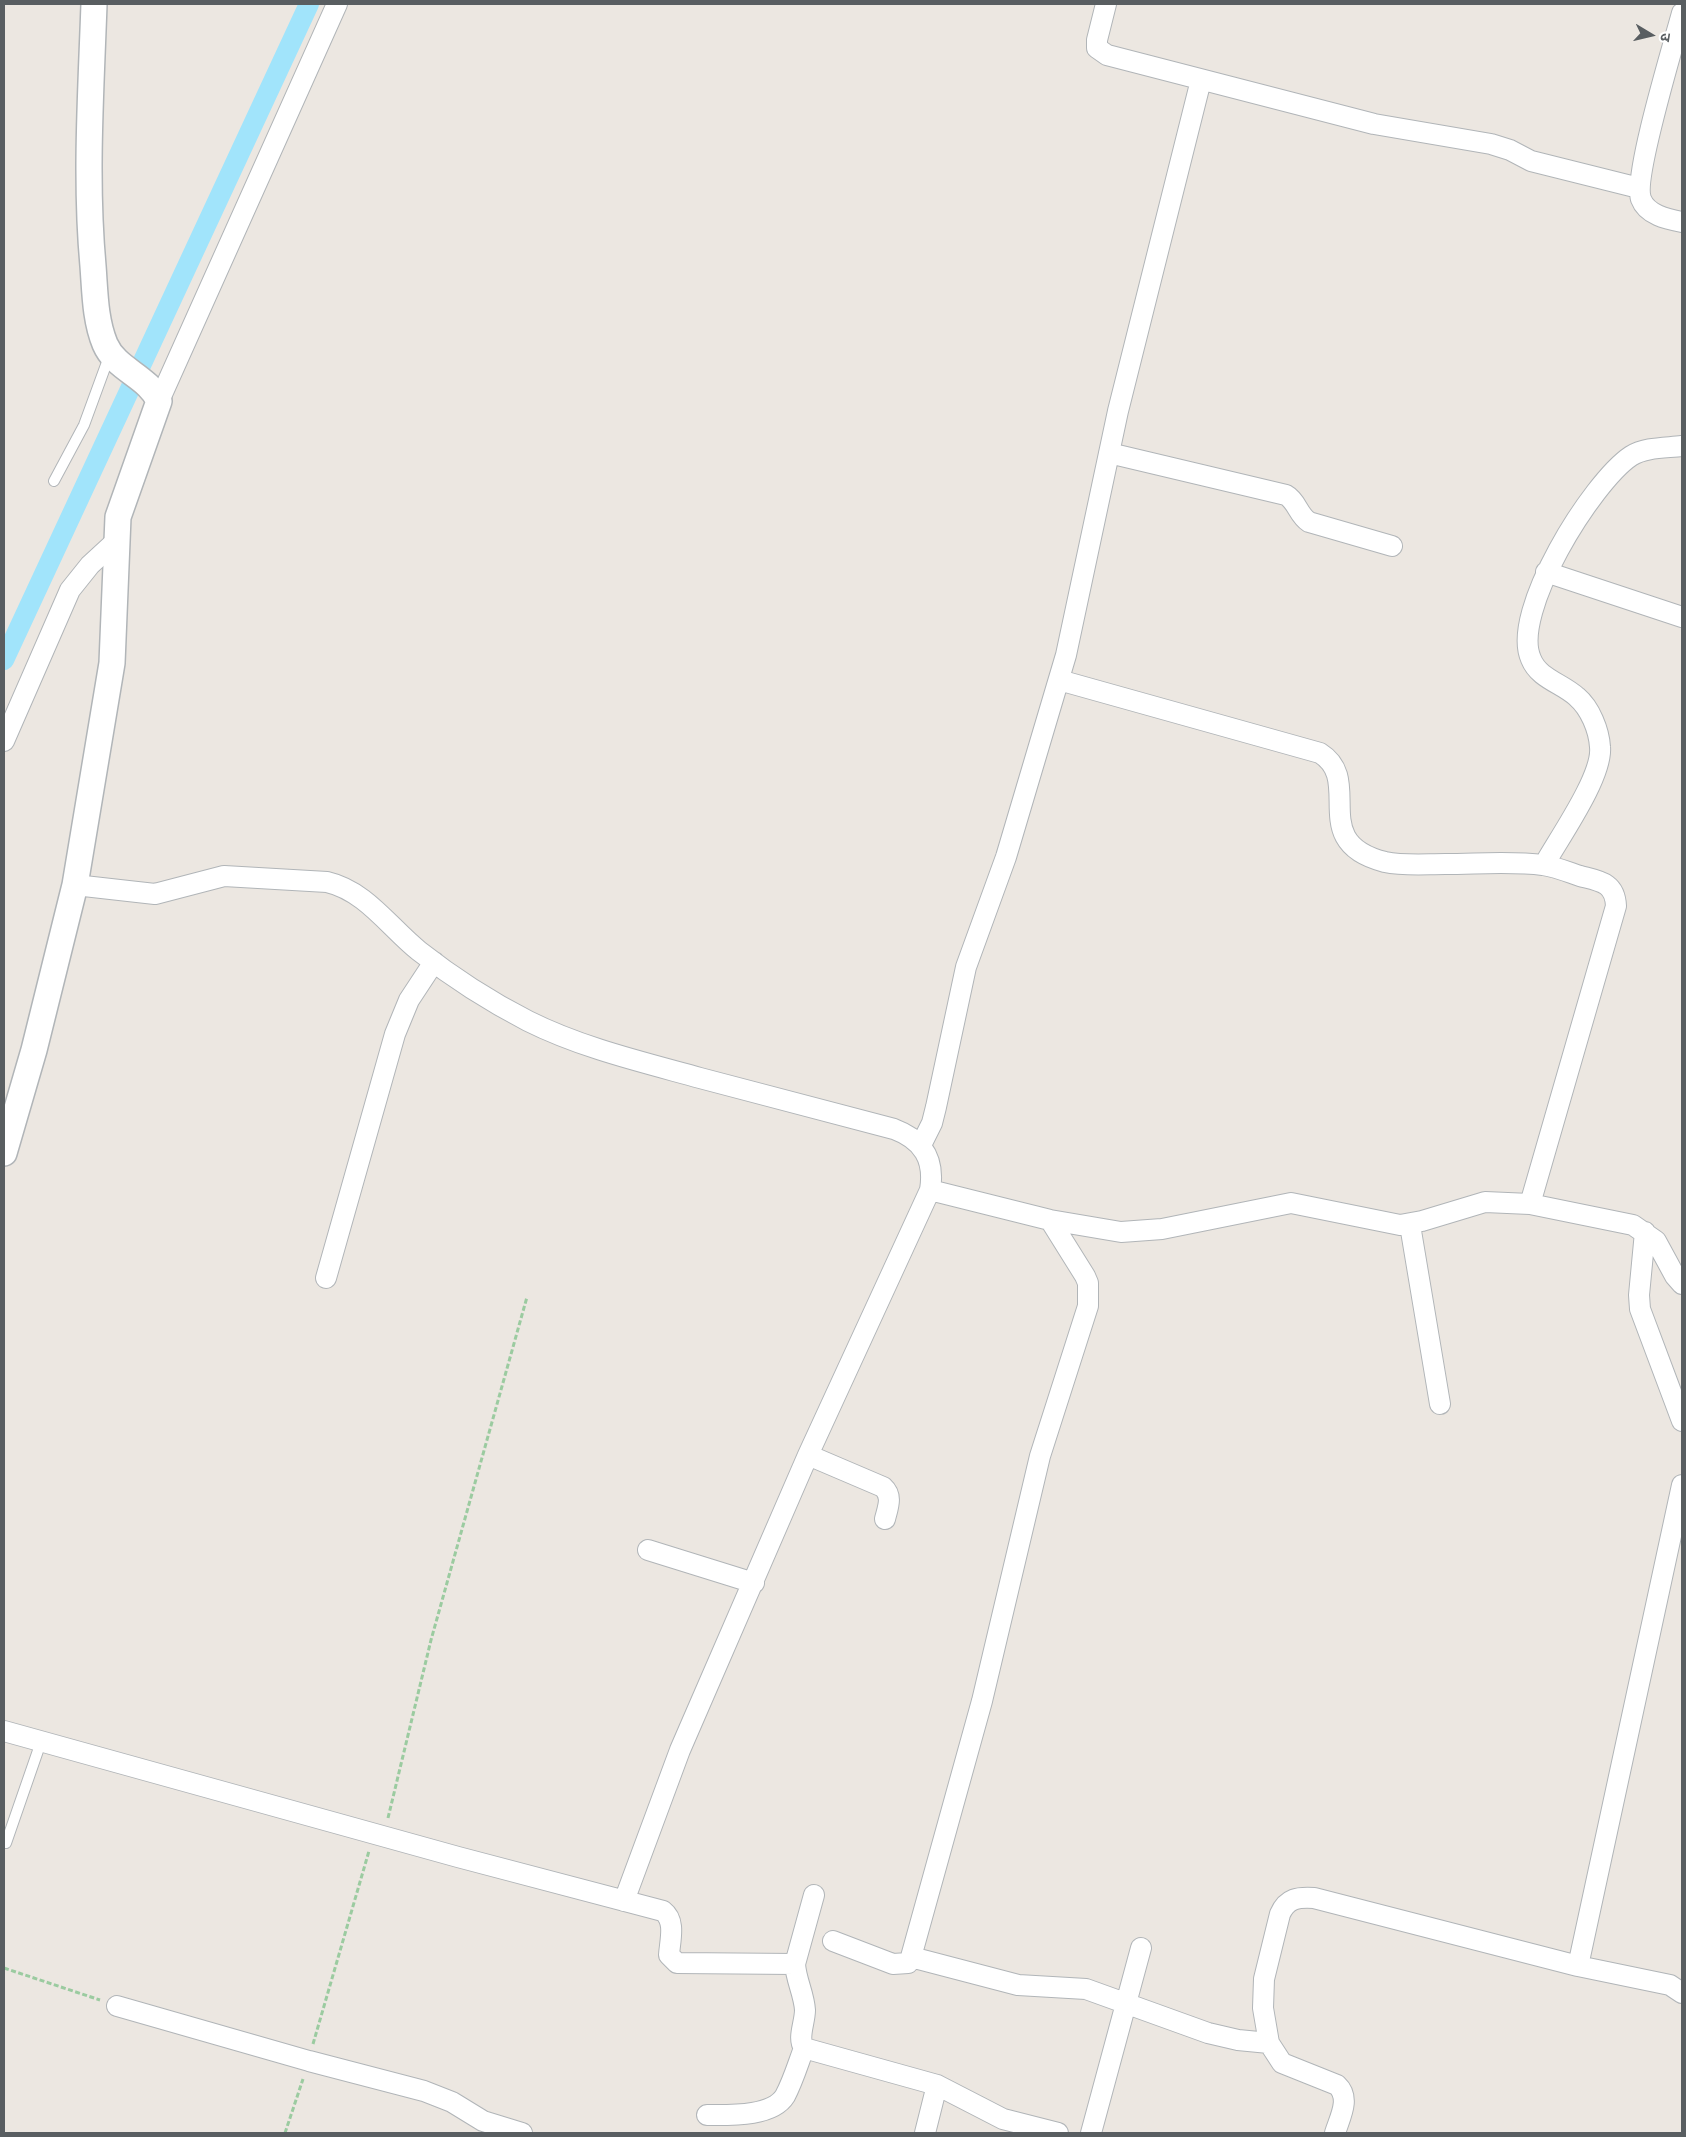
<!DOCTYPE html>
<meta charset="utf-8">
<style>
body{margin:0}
#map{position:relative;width:1686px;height:2137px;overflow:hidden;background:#ece7e1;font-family:Commissioner,"Noto Sans Devanagari",sans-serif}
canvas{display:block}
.frame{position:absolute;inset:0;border:5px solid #595e61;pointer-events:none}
.north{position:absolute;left:1626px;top:10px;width:50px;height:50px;-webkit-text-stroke:4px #fff;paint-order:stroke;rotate:99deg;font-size:14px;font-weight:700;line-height:20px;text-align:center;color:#595e61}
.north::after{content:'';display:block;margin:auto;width:18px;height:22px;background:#595e61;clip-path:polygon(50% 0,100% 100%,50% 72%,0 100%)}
</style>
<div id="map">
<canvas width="1686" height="2137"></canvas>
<div class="frame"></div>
<div class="north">उ</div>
</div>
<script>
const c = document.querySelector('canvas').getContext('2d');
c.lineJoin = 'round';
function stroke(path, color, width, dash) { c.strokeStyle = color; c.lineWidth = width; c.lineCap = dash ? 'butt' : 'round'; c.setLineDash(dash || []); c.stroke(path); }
const canal = new Path2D(`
 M 4,660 L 309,4`);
const path = new Path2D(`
 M 388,1818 L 431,1640 L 527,1297
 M 4,1968 L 100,2000
 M 313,2044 L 369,1851
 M 285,2133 L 303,2079`);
const service = new Path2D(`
 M 54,481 L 84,425 L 110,354
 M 6,1843 L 41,1742`);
const minor = new Path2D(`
 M 1106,4 L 1097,40 L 1097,48 L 1107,55 L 1374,124 L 1491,144 L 1510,150 L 1531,161 L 1639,188
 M 1682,13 C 1674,43 1633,177 1641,199 C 1647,215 1667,219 1682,222
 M 159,401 L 337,4
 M 1109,453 L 1286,495 C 1297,501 1298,515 1309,522 L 1392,546
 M 1546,572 L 1682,617
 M 1059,680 L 1320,753 C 1365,781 1306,842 1385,862 C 1404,866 1425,864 1445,864 C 1477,864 1512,861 1543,865 C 1556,867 1568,872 1580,876 C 1599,881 1615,882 1616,906 L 1530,1204
 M 4,741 L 70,590 L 90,565 L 115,542
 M 1544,865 C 1559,838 1603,776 1600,747 C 1599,730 1590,708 1577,697 C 1562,683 1539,679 1531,659 C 1510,613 1592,482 1631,456 C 1645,447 1666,448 1682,446
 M 75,885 L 155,894 L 224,876 L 327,882 C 366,891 389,927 419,951 C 452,977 491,1002 528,1021 C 582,1048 642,1062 700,1078 C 765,1095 830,1112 894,1129 C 923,1140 935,1159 930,1190 L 808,1455 L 680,1750 L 624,1901
 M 921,1145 L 932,1123 L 936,1107 L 966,967 L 1006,857 L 1066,655 L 1118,411 L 1201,80
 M 930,1190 L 1050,1220 L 1121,1232 L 1162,1229 L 1291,1203 L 1400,1225 L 1422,1221 L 1485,1202 L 1530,1204 L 1633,1225 L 1656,1241 L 1675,1276 L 1682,1284
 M 1410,1225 L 1440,1404
 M 1645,1232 L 1639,1295 L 1640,1309 L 1682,1421
 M 326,1278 L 395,1034 L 409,1000 L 434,962
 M 808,1455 L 883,1487 C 893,1496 888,1507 885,1519
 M 648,1550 L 754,1583
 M 4,1731 L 458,1857 L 663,1911 C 676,1921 670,1940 669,1955 L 677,1963 L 795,1964
 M 814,1895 L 795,1964 C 796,1980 804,1994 805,2010 C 805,2023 797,2038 804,2048 L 937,2085 L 1003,2119 L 1058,2133
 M 833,1941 L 893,1964 L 908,1963 L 911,1957 L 982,1701 L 1040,1456 L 1088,1306 L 1088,1283 L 1085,1276 L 1050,1220
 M 911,1957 L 1018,1985 L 1086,1989 L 1208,2033 L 1238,2040 L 1269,2043
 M 1578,1966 L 1682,1485
 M 117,2006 L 309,2061 L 424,2091 L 452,2102 L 483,2121 L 522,2133
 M 707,2115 C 729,2115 772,2117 785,2096 C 793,2081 798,2064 804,2048
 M 925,2133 L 937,2085
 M 1091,2133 L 1141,1948
 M 1335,2133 C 1340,2117 1351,2098 1337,2085 L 1282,2063 L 1269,2043 L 1263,2008 L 1264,1979 L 1280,1914 C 1287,1898 1298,1897 1314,1898 L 1578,1966 L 1670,1985 L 1682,1993`);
const tertiary = new Path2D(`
 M 4,1153 L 34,1050 L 75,885 L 112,663 L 118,517 L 159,401 C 148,376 116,370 105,344 C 95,320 95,292 93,266 C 85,179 91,91 94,4`);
stroke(canal, '#a1e4fb', 20);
stroke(service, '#b1b5b8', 12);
stroke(minor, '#b1b5b8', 22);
stroke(tertiary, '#b1b5b8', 28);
stroke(path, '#9bcba0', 3, [5, 2.5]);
stroke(service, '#fff', 10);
stroke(minor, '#fff', 20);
stroke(tertiary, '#fff', 25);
</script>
